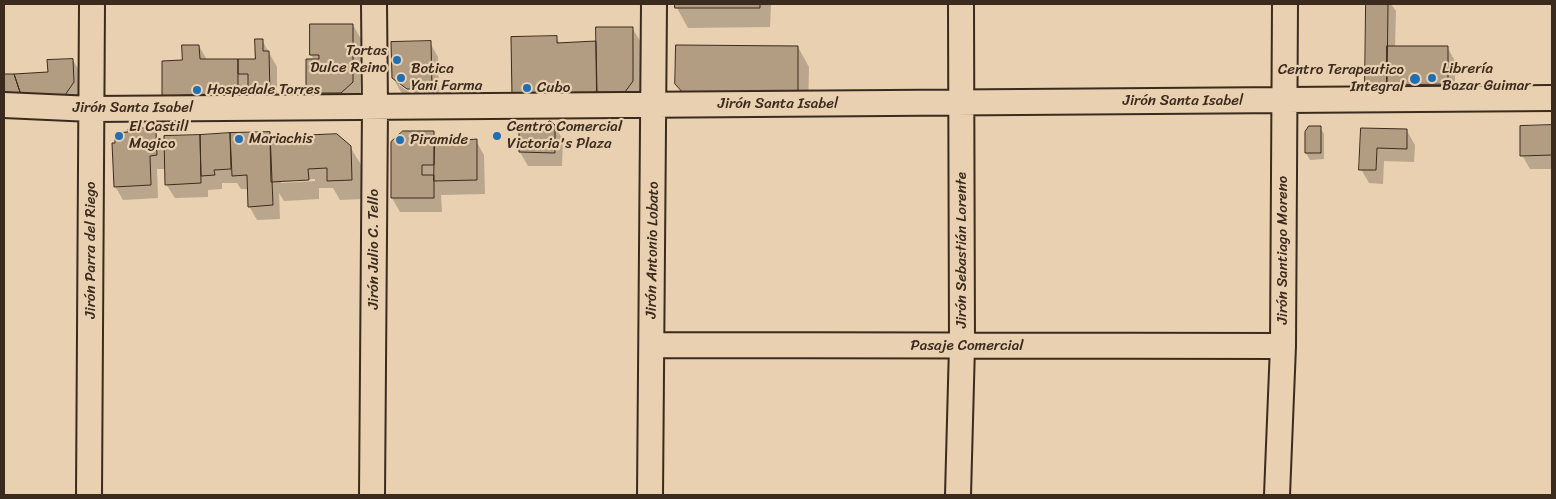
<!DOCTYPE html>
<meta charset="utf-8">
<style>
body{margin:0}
#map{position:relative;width:1556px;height:499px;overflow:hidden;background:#e8d0b0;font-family:Sriracha,sans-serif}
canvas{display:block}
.frame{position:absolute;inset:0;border:5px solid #3b2a1e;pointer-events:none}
</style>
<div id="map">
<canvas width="1556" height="499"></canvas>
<div class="frame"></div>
</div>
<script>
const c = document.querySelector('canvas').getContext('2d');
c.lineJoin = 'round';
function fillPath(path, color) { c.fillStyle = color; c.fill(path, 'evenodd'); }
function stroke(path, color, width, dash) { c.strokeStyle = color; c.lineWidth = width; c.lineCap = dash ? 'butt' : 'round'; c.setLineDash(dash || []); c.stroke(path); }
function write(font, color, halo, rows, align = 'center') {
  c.font = font + ' Sriracha,sans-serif'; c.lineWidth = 4.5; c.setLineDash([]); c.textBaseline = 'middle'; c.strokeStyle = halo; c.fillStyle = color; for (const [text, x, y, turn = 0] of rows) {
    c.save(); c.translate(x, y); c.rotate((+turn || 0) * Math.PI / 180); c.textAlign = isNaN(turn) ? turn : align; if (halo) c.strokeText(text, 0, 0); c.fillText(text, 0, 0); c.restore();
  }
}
const shadow = new Path2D(`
 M 677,4 L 771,4 L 770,27 L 688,28 L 677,8 Z
 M 1367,4 L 1391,4 L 1396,11 L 1395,47 L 1447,47 L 1455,61 L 1455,98 L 1374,98 L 1366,84 Z
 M 353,25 L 361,39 L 360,96 L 315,106 L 307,92 L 314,60 L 311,55 Z
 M 632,28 L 641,42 L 640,96 L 524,115 L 556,37 L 560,44 L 595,43 L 598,46 Z
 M 262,40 L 277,67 L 277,108 L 257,108 L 249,94 L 249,88 L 246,87 L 246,107 L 172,109 L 164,95 L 184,62 L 199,46 L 207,60 L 256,60 Z
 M 430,43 L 438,57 L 439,102 L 416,103 L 401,92 L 393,78 ZM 399,82 L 413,92 L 412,94 L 399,85 Z
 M 798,47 L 809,67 L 808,114 L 688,104 L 677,84 Z
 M 73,60 L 81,74 L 82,97 L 4,111 L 4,75 L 49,73 Z
 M 554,125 L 563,140 L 562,166 L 528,166 L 520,152 L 547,128 Z
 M 1552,126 L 1552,169 L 1530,169 L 1522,155 L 1521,127 Z
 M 1320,127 L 1324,134 L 1324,159 L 1310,160 L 1306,153 Z
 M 149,129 L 151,133 L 155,133 L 165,151 L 165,137 L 269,133 L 272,138 L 350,147 L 362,166 L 363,199 L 340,200 L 333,188 L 319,188 L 319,199 L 284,201 L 279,193 L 280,219 L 257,220 L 249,206 L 249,189 L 241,189 L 237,183 L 222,183 L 222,189 L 208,190 L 208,197 L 175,198 L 166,184 L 166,169 L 157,169 L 158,198 L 123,200 L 115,186 ZM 315,179 L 315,181 L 281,183 L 281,180 Z
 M 1362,129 L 1407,131 L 1415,145 L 1414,162 L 1384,161 L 1383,184 L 1369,183 L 1361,169 Z
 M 434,133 L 438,140 L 454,140 L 456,144 L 466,144 L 476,141 L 484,155 L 485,194 L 441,195 L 442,212 L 400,212 L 392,198 Z`);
const building = new Path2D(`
 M 675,4 L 760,4 L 760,8 L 675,8 Z
 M 1366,4 L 1388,4 L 1387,85 L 1365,84 Z
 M 310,24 L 353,24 L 353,82 L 341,93 L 306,93 L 306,59 L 319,59 L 319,55 L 310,55 Z
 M 596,27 L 633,27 L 633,81 L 625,92 L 597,93 Z
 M 557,36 L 557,43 L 596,41 L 597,93 L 512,96 L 511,37 Z
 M 255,39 L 263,39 L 263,51 L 269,51 L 270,94 L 248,94 L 248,74 L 238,74 L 238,59 L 255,59 Z
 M 431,41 L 432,89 L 407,89 L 392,78 L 391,42 Z
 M 182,45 L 199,45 L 200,59 L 238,59 L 238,93 L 162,96 L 162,61 L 182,60 Z
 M 676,45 L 798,46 L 798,95 L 684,94 L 675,84 Z
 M 1387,46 L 1448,46 L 1448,84 L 1387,85 Z
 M 73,59 L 74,82 L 65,95 L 22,98 L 14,74 L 48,72 L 47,60 Z
 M 4,74 L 14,74 L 22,98 L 4,97 Z
 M 550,121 L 555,125 L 555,153 L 519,152 L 519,127 L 546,127 L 546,124 Z
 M 1552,125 L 1552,155 L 1520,156 L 1520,126 Z
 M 1309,126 L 1321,126 L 1321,153 L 1305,153 L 1305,132 Z
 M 150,128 L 150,131 L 156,131 L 157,155 L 150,156 L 151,185 L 114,187 L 112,143 L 115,143 L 115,133 L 128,132 L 128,129 Z
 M 1361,128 L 1407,129 L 1407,149 L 1377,148 L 1376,170 L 1359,170 Z
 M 403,131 L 434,131 L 434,165 L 422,165 L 422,175 L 434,175 L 434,198 L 391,198 L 391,142 Z
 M 270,132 L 273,205 L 248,207 L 247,175 L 232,176 L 230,133 Z
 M 230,133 L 231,169 L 214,170 L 215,175 L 201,176 L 200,135 Z
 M 337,134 L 351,146 L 352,180 L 327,181 L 327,168 L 308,169 L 309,180 L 271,182 L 270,137 Z
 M 200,135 L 201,183 L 165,185 L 164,136 Z
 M 435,139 L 455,139 L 455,143 L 465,143 L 465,140 L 477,139 L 477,180 L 434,181 Z`);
const street = new Path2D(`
 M 4,105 L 92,109 L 1552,98
 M 652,345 L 1283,346
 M 89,495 L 92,4
 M 372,495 L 375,107 L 374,4
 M 650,495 L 654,4
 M 958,495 L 962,346 L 961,4
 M 1277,495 L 1283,346 L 1285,4`);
const markers = [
 [397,60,5,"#1f6fb2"],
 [401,78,5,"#1f6fb2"],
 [1432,78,5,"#1f6fb2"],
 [1415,79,6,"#1f6fb2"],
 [527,88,5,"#1f6fb2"],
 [197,90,5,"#1f6fb2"],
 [119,136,5,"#1f6fb2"],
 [497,136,5,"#1f6fb2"],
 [239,139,5,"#1f6fb2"],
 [400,140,5,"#1f6fb2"]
];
const poiNames = [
 ["Tortas",387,51,"right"],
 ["Dulce Reino",387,68,"right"],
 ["Botica",411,69],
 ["Yani Farma",411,86],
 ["Librería",1442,69],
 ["Bazar Guimar",1442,86],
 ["Centro Terapeutico",1404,70,"right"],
 ["Integral",1404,87,"right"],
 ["Cubo",537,88],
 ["Hospedale Torres",207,90],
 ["El Castill",129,127],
 ["Magico",129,144],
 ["Centro Comercial",507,127],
 ["Victoria's Plaza",507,144],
 ["Mariachis",249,139],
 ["Piramide",410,140]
];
const streetNames = [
 ["Jirón Santa Isabel",1183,101],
 ["Jirón Santa Isabel",778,104],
 ["Jirón Santa Isabel",133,108],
 ["Jirón Julio C. Tello",374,249,-90],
 ["Jirón Parra del Riego",91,250,-90],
 ["Jirón Antonio Lobato",653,250,-89],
 ["Jirón Sebastián Lorente",962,250,-90],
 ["Jirón Santiago Moreno",1283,250,-90],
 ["Pasaje Comercial",967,346]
];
fillPath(shadow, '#0003');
fillPath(building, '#b29d83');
stroke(building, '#3b2a1e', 1);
stroke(street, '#3b2a1e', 28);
stroke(street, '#e8d0b0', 24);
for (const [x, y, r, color] of markers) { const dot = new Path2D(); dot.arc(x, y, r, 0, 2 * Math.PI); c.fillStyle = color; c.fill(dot); stroke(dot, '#e8d0b0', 2); }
write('15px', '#3b2a1e', '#e8d0b0', poiNames, 'left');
write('15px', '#3b2a1e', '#e8d0b0', streetNames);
</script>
